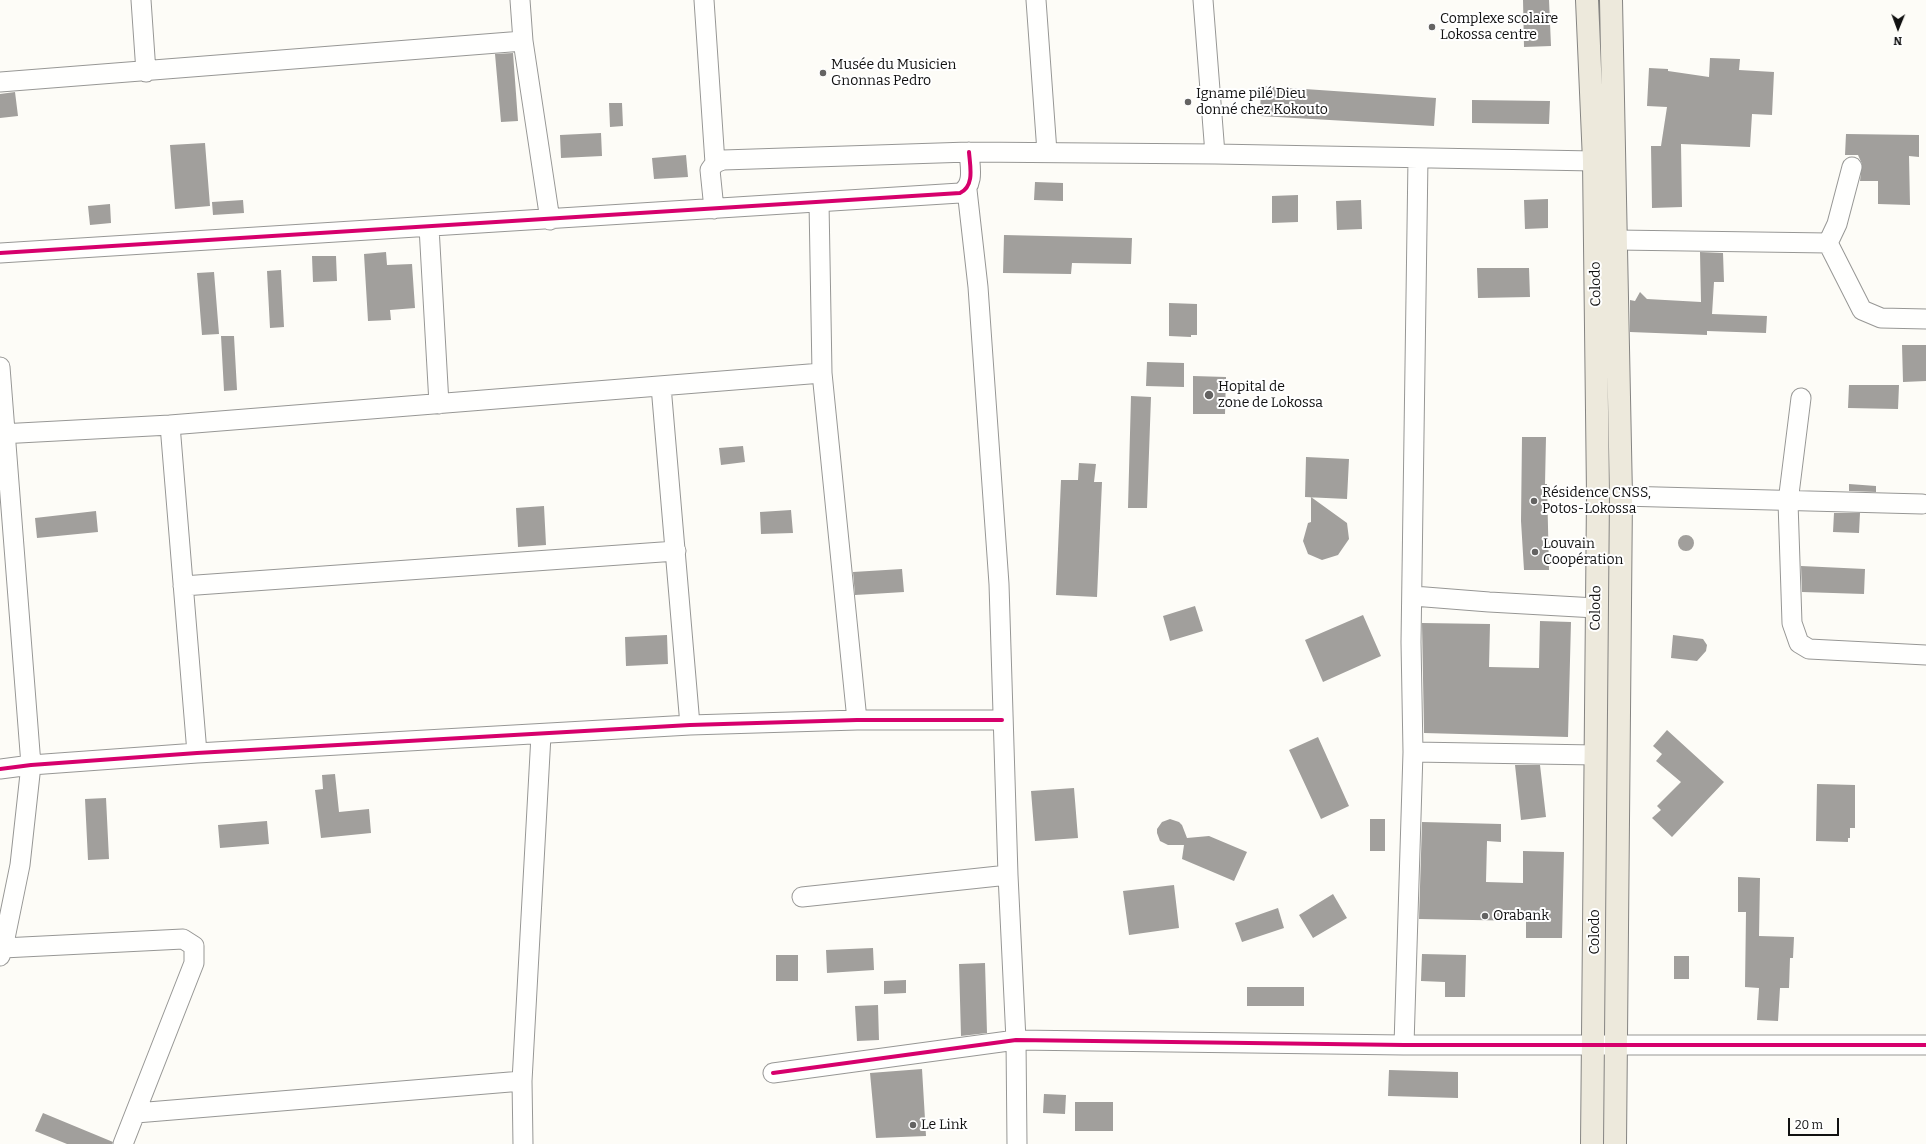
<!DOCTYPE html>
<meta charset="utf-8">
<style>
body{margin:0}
#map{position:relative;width:1926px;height:1144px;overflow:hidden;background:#fdfcf7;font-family:Bitter,serif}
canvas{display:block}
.north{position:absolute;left:1878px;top:8px;width:40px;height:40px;-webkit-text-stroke:3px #fff;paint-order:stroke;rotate:181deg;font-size:11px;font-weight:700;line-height:16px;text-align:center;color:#111}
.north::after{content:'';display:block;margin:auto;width:14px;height:18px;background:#111;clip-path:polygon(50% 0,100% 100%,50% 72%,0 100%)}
.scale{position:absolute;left:1788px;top:1118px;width:51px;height:18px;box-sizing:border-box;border:2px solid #111;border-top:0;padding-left:5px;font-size:12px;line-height:14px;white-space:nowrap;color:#111;-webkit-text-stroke:3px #fff;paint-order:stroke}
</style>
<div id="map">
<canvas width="1926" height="1144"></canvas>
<div class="north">N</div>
<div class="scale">20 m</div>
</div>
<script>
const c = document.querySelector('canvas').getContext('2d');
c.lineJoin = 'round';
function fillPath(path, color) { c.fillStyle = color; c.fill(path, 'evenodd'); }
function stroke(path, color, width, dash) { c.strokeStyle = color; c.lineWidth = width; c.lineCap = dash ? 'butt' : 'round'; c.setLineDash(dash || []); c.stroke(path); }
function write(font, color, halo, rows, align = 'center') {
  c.font = font + ' Bitter,serif'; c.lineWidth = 4; c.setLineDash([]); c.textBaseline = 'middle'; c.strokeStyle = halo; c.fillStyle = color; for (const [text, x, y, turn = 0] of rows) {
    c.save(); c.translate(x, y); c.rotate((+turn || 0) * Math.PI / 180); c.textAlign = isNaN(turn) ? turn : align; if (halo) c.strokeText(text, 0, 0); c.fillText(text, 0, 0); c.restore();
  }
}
const building = new Path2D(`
 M 1523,0 L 1549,0 L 1551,46 L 1524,47 Z
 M 513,53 L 518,121 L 501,122 L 495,54 Z
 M 1710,58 L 1740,59 L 1739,70 L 1774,72 L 1772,115 L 1752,114 L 1750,147 L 1681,144 L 1682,207 L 1652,208 L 1651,146 L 1661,146 L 1667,107 L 1647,106 L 1649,68 L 1668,69 L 1668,71 L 1709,77 Z
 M 1261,86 L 1436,98 L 1434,126 L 1260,116 Z
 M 15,92 L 18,116 L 0,118 L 0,94 Z
 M 1472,100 L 1550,101 L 1549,124 L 1472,123 Z
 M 609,103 L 622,103 L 623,126 L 610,127 Z
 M 601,133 L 602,156 L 561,158 L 560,135 Z
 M 1846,134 L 1919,135 L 1919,157 L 1909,156 L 1910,205 L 1878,204 L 1878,181 L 1860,181 L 1862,164 L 1858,155 L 1845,155 Z
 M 205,143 L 210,206 L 175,209 L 170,145 Z
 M 686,155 L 688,177 L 654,179 L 652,158 Z
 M 1035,182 L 1063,183 L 1063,201 L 1034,200 Z
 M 1298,195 L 1298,222 L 1272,223 L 1272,196 Z
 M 1548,199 L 1548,228 L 1525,229 L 1524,200 Z
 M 243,200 L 244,213 L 213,215 L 212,202 Z
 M 1361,200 L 1362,229 L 1337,230 L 1336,201 Z
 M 110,204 L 111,223 L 90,225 L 88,206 Z
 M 1004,235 L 1132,238 L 1131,264 L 1072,263 L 1071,274 L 1003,273 Z
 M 386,252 L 387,265 L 412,264 L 415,308 L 390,310 L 391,320 L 368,321 L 364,254 Z
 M 1700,252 L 1723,253 L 1724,282 L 1714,282 L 1712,314 L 1767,316 L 1766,333 L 1707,331 L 1707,335 L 1630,332 L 1630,300 L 1635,301 L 1640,292 L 1647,299 L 1701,302 Z
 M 312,256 L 336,256 L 337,281 L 313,282 Z
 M 1477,268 L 1529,268 L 1530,297 L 1478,298 Z
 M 281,270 L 284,327 L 270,328 L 267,271 Z
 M 214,272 L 219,334 L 202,335 L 197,273 Z
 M 1169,303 L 1197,304 L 1197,335 L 1191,335 L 1191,337 L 1169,336 Z
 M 221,336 L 234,336 L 237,390 L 224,391 Z
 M 1902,345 L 1926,345 L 1926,381 L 1903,382 Z
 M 1147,362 L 1184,363 L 1184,387 L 1146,386 Z
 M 1193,376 L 1226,377 L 1225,414 L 1193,414 Z
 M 1849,385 L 1899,385 L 1898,409 L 1848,408 Z
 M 1131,396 L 1151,397 L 1147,508 L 1128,508 Z
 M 1522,437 L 1546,437 L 1545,484 L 1547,484 L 1549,570 L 1524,570 L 1521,521 Z
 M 743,446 L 745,462 L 721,465 L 719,448 Z
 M 1306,457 L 1349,459 L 1347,499 L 1305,497 Z
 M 1079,463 L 1096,464 L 1094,482 L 1102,482 L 1097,597 L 1056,595 L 1061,480 L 1078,480 Z
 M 1849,484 L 1876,486 L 1876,492 L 1849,491 Z
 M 1311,497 L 1347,523 L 1349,539 L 1338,555 L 1322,560 L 1308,554 L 1303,541 L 1308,523 L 1311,522 Z
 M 544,506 L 546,545 L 518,547 L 516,508 Z
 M 791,510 L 793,533 L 761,534 L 760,512 Z
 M 96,511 L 98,532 L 37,538 L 35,518 Z
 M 1834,513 L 1860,513 L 1859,533 L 1833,532 Z
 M1678 543a8 8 0 1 1 16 0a8 8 0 1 1-16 0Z
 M 1801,566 L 1865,569 L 1864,594 L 1802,592 Z
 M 902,569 L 904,592 L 855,595 L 853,572 Z
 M 1195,606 L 1203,631 L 1170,641 L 1163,616 Z
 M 1363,615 L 1381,656 L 1323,682 L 1305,640 Z
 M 1540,621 L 1571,622 L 1568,737 L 1424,733 L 1422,623 L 1490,624 L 1489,667 L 1539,668 Z
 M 667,635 L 668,664 L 626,666 L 625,637 Z
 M 1673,635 L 1703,639 L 1707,645 L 1706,651 L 1697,661 L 1671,658 Z
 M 1667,730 L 1724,782 L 1672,837 L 1652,818 L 1661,810 L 1657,806 L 1681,782 L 1656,761 L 1662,754 L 1653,746 Z
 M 1318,737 L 1349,806 L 1321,819 L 1289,750 Z
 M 1515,765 L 1540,765 L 1546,817 L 1521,820 Z
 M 335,774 L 339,812 L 369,809 L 371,833 L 321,838 L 315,790 L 323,789 L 322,775 Z
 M 1817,784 L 1855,785 L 1855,828 L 1850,828 L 1850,838 L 1848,838 L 1848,842 L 1816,841 Z
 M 1074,788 L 1078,838 L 1035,841 L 1031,791 Z
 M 106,798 L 109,859 L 88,860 L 85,799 Z
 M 1170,819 L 1179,822 L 1182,825 L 1187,838 L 1209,836 L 1247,852 L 1234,881 L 1182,859 L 1184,845 L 1168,845 L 1160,841 L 1157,833 L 1157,829 L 1162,822 Z
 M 1370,819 L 1385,819 L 1385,851 L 1370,851 Z
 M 267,821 L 269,844 L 220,848 L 218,825 Z
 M 1422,822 L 1501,824 L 1501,842 L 1487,841 L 1486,882 L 1523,883 L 1523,851 L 1564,852 L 1562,938 L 1526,938 L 1526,921 L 1419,919 Z
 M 1738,877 L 1760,878 L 1759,936 L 1794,937 L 1793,958 L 1790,958 L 1789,988 L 1780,988 L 1778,1021 L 1757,1020 L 1759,988 L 1745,987 L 1746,912 L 1738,912 Z
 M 1174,885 L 1179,928 L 1129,935 L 1123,891 Z
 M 1333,894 L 1347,918 L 1313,938 L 1299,915 Z
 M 1278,908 L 1284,928 L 1242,942 L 1235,923 Z
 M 873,948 L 874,970 L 827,973 L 826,950 Z
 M 1422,954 L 1466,955 L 1465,997 L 1445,997 L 1445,982 L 1421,981 Z
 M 776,955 L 798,955 L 798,981 L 776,981 Z
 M 1674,956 L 1689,956 L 1689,979 L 1674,979 Z
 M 985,963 L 987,1033 L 961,1036 L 959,964 Z
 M 906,980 L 906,993 L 884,994 L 884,981 Z
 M 1247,987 L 1304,987 L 1304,1006 L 1247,1006 Z
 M 878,1005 L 879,1040 L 857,1041 L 855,1006 Z
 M 922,1069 L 926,1136 L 876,1138 L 870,1073 Z
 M 1389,1070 L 1458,1072 L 1458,1098 L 1388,1096 Z
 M 1044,1094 L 1066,1095 L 1065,1114 L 1043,1113 Z
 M 1075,1102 L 1113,1102 L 1113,1131 L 1075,1131 Z
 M 43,1113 L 113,1142 L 112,1144 L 67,1144 L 35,1131 Z`);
const minor = new Path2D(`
 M 141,0 L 146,72
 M 520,0 L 523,41 L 550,220
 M 704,0 L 715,163
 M 1036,0 L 1047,152
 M 1203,0 L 1215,154
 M 0,82 L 523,41
 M 967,190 L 978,287 L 999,584 L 1008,875 L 1016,1040 L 1017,1144
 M 819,202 L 822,373 L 857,720
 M 714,209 L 710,170 L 715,163 L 723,160 L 969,152 L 1215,154 L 1594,161
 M 429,227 L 439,404
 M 1617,240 L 1828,243 L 1837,224 L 1852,167
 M 1828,243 L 1862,310 L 1881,318 L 1926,319
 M 0,253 L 960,193 C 975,186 970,166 969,152
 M 0,367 L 31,765 L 20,865 L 3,948 L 0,956
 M 661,386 L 690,725
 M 1801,398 L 1788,502 L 1792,623 L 1799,643 L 1809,649 L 1926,655
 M 170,425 L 197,753
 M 0,434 L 170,425 L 822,373
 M 1621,496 L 1922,504
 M 183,586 L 676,551
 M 1413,596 L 1489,602 L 1596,608
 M 1413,752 L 1596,755
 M 0,769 L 31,765 L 197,753 L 690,725 L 857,720 L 1002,720
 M 802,897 L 1008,875
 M 3,948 L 183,939 L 194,946 L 194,963 L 123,1144
 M 1404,1045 L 1413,752 L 1411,642 L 1418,158
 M 773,1073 L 1016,1040 L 1404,1045 L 1926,1045
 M 136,1113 L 522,1081
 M 523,1144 L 522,1081 L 541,735`);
const primary = new Path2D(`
 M 1587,0 L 1594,161 L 1598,495 L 1592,1144
 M 1611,0 L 1621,496 L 1615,1144`);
const cycleway = new Path2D(`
 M 0,253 L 960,193 C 975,186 970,166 969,152
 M 0,769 L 31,765 L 197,753 L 690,725 L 857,720 L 1002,720
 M 773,1073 L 1016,1040 L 1404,1045 L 1926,1045`);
const markers = [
 [1432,27,4,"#646362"],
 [823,73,4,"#646362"],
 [1188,102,4,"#646362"],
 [1209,395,5,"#646362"],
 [1534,501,4,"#646362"],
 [1535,552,4,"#646362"],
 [1485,916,4,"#646362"],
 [913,1125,4,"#646362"]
];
const poiNames = [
 ["Complexe scolaire",1440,19],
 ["Lokossa centre",1440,35],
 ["Musée du Musicien",831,65],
 ["Gnonnas Pedro",831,81],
 ["Igname pilé Dieu",1196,94],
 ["donné chez Kokouto",1196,110],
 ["Hopital de",1218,387],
 ["zone de Lokossa",1218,403],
 ["Résidence CNSS,",1542,493],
 ["Potos-Lokossa",1542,509],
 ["Louvain",1543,544],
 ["Coopération",1543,560],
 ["Orabank",1493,916],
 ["Le Link",921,1125]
];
const streetNames = [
 ["Colodo",1596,284,-91],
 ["Colodo",1596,608,-89],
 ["Colodo",1595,932,-90]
];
fillPath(building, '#a19f9c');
stroke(minor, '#979795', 21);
stroke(primary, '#858482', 24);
stroke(minor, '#fffffe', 19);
stroke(primary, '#ede9dc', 22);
stroke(cycleway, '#d6006c', 4);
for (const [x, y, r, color] of markers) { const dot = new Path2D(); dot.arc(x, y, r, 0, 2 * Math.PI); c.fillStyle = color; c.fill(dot); stroke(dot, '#fff', 1.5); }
write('14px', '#111', '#fff', poiNames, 'left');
write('14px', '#111', '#fff', streetNames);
</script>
